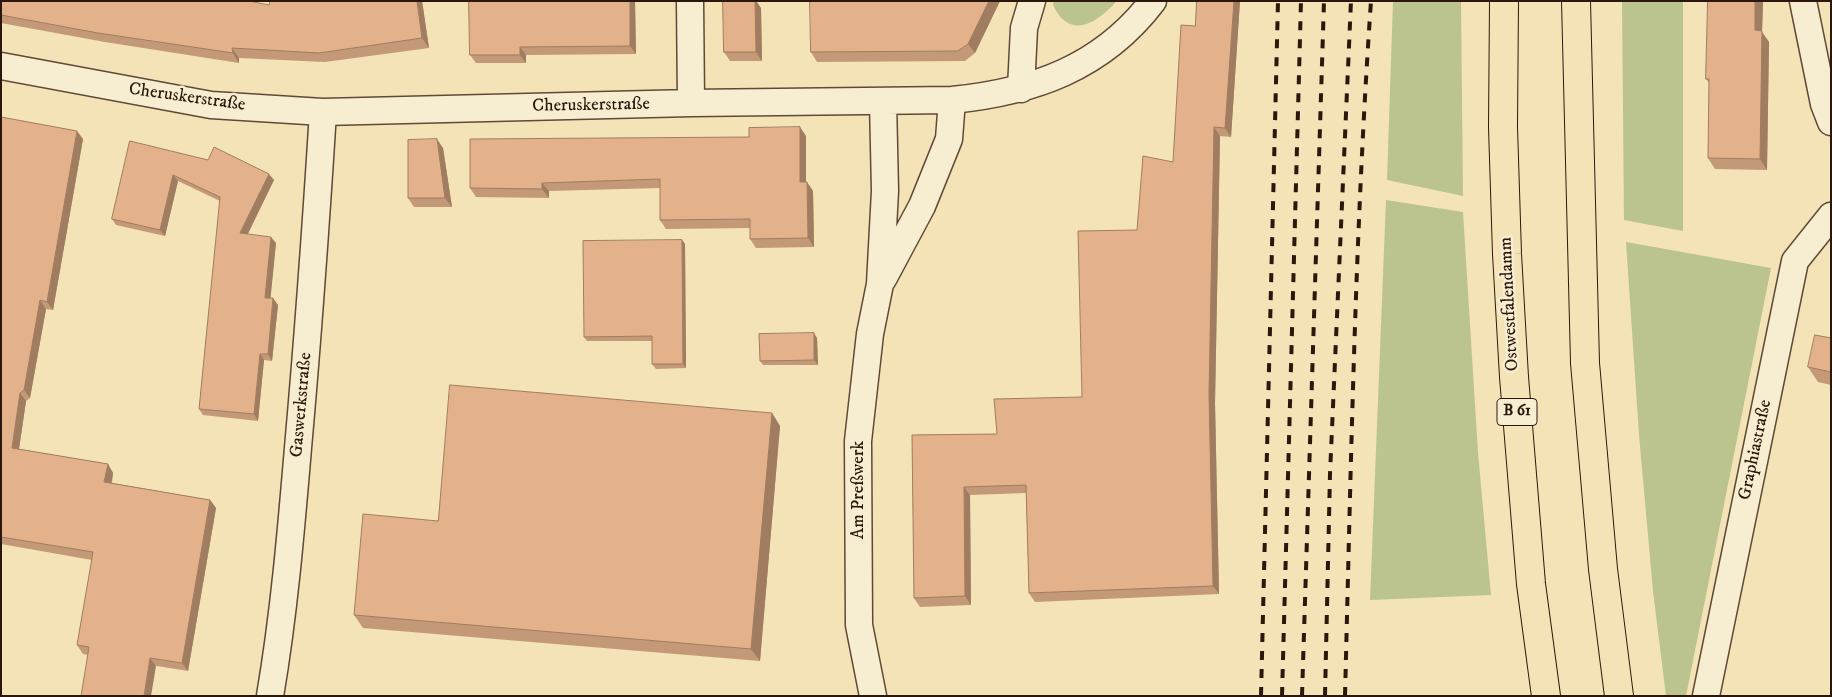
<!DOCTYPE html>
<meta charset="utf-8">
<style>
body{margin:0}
#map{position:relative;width:1832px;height:697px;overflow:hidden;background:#f3e3b6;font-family:"IM FELL DW Pica",serif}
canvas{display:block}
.frame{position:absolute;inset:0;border:2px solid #2c170d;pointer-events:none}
</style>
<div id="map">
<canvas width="1832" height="697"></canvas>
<div class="frame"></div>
</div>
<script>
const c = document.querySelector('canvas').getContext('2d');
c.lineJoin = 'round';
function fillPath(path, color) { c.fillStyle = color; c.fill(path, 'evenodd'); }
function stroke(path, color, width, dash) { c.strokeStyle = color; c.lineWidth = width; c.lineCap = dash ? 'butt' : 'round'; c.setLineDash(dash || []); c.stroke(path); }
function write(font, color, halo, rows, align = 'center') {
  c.font = font + ' "IM FELL DW Pica",serif'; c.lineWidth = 5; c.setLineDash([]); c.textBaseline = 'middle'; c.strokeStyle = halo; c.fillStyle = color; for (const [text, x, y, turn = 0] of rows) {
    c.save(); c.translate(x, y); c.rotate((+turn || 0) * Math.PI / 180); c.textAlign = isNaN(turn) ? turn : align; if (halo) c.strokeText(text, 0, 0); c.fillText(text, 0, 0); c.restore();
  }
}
const green = new Path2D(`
 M 1054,1 L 1117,1 C 1097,23 1070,41 1053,5 Z
 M 1393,1 L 1461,1 L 1463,196 L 1387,180 Z
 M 1622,1 L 1683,1 L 1683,231 L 1624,220 Z
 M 1386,200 L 1463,212 L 1478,453 L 1491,595 L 1370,600 Z
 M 1626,242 L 1771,268 L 1686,696 L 1666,696 L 1653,591 L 1639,435 Z`);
const street = new Path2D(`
 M 690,1 L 691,103
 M 1803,1 L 1824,104 L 1831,122
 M 1,66 L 211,105 L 323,112 L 691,103 L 952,100 C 1033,92 1102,68 1153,1
 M 1021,89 L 1024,28 L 1032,1
 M 883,279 L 922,206 L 949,139 L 952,100
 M 270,696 C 284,614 291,531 298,448 C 308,336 316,224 323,112
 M 873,696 L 859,625 L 858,441 L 870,334 L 880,284 L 885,191 L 883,101
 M 1706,696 L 1795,261 L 1831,216`);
const highway = new Path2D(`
 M 1504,1 L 1503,127 L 1507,254 L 1514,377 L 1531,584 L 1546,696
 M 1576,1 L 1585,363 L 1603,569 L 1619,696`);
const rail = new Path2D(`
 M 1261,696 L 1278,1
 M 1282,696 L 1301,1
 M 1302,696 L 1324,1
 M 1325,696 L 1330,474 L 1351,1
 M 1345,696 C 1351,464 1355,232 1371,1`);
const wall = new Path2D(`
 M 1,1 L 269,5 L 422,1 L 429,48 L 325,62 L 239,58 L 239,63 L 105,42 L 1,23 Z
 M 469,1 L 635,1 L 636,54 L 526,55 L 526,63 L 476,63 L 470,55 Z
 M 723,1 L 756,1 L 761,8 L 762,61 L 730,61 L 724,52 Z
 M 1000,1 L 975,53 L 965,61 L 817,62 L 811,52 Z
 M 1197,1 L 1240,1 L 1231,137 L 1220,136 L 1215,403 L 1219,594 L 1035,602 L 1029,593 L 1026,493 L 970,495 L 971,605 L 920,607 L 914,598 L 912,435 L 997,434 L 1082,397 L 1137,230 L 1173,162 L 1195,26 Z
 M 1708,1 L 1763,1 L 1762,32 L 1769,42 L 1767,170 L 1715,169 L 1708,158 L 1709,83 L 1706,79 Z
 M 1,117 L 83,139 L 53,310 L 46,309 L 30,398 L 26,401 L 19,449 L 108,464 L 113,473 L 112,483 L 210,500 L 216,508 L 188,671 L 83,654 L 77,645 L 92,560 L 1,544 Z
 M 806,136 L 806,182 L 813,191 L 814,247 L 756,248 L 750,239 L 750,228 L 666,229 L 660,220 L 660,188 L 549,191 L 549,198 L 476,197 L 470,188 L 749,137 Z
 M 130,141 L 274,180 L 247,234 L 276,243 L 270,298 L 273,298 L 278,305 L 272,361 L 264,360 L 258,421 L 203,415 L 199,409 L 220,201 L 178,181 L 165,236 L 116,225 L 112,219 Z
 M 443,148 L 452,207 L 414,207 L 408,198 Z
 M 682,240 L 685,244 L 686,368 L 656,369 L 652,364 L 652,341 L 587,341 L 584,337 Z
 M 817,338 L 818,365 L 763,365 L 760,361 Z
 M 1831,338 L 1831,385 L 1818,382 L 1808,367 Z
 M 772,413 L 780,426 L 760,661 L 363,628 L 354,615 L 438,521 Z`);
const shadedWall = new Path2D(`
 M 417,1 L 422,1 L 429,48 L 422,38 Z
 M 630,1 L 635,1 L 636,54 L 630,46 Z
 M 755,1 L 756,1 L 761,8 L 762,61 L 756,52 Z
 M 989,1 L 1000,1 L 975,53 L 968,44 Z
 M 1234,1 L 1240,1 L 1231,137 L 1225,128 Z
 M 1755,1 L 1763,1 L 1762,32 L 1769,42 L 1767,170 L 1760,159 L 1755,30 Z
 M 520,47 L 526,55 L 526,63 L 520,55 Z
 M 232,48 L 239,58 L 239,63 L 233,53 Z
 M 800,127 L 806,136 L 806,191 L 800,182 Z
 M 1214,127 L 1220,136 L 1215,403 L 1219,594 L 1213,586 L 1209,394 Z
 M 77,131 L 83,139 L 53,310 L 47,302 Z
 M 437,139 L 443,148 L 452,207 L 445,198 Z
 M 269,174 L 274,180 L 245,240 L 240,233 Z
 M 173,175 L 178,181 L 165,236 L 160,230 Z
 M 807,182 L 813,191 L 814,247 L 808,238 Z
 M 542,183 L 549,191 L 549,198 L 542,189 Z
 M 271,237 L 276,243 L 270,304 L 265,298 Z
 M 682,240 L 685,244 L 686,368 L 683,364 Z
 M 273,298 L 278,305 L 272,361 L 268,354 Z
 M 40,300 L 46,309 L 30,398 L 24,390 Z
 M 814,333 L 817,338 L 818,365 L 814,360 Z
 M 260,354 L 264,360 L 258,421 L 254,414 Z
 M 20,393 L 26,401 L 18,456 L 12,448 Z
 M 772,413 L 780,426 L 760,661 L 751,649 Z
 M 108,464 L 113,473 L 110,491 L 104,482 Z
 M 964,487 L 970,495 L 971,605 L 965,596 Z
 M 210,500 L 216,508 L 188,671 L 182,663 Z
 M 150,658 L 156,666 L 151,696 L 144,696 Z`);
const building = new Path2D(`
 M 1,1 L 249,1 L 269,5 L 270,1 L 417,1 L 422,38 L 319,53 L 232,48 L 233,53 L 98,33 L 1,15 Z
 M 469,1 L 630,1 L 630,46 L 520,47 L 520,55 L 470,55 Z
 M 723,1 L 755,1 L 756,52 L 724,52 Z
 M 810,1 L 989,1 L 968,44 L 958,51 L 811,52 Z
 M 1197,1 L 1234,1 L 1225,128 L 1214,127 L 1209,394 L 1213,586 L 1029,593 L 1026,485 L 964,487 L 965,596 L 914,598 L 912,435 L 997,434 L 994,399 L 1082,397 L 1078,231 L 1137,230 L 1143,156 L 1173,162 L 1181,25 L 1195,26 Z
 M 1708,1 L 1755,1 L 1755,30 L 1762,31 L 1760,159 L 1708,158 L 1709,79 L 1706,79 Z
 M 1,117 L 77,131 L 47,302 L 40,300 L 24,390 L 20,393 L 12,448 L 108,464 L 104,482 L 210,500 L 182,663 L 150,658 L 144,696 L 81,696 L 89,647 L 77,645 L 93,552 L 1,537 Z
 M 800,127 L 800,182 L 807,182 L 808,238 L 750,239 L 750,219 L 660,220 L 660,179 L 542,183 L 542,189 L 470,188 L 470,139 L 749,137 L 749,128 Z
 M 437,139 L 445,198 L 408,198 L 408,140 Z
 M 130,141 L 208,160 L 214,147 L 269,174 L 240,233 L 271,237 L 265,298 L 273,298 L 268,354 L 260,354 L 254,414 L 199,409 L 220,197 L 173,175 L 160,230 L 112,219 Z
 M 682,240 L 683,364 L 652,364 L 652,336 L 584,337 L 583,241 Z
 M 814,333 L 814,360 L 760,361 L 759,334 Z
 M 1815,335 L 1831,338 L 1831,372 L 1808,367 Z
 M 450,385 L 772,413 L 751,649 L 354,615 L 363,514 L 438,521 Z`);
const shields = [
 [1517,412,40]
];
const shieldNames = [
 ["B 61",1517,412]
];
const streetNames = [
 ["Cheruskerstraße",187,98,8],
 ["Cheruskerstraße",591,106,-1],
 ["Ostwestfalendamm",1510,304,-93],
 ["Gaswerkstraße",302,405,-85],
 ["Graphiastraße",1756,450,-78],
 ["Am Preßwerk",859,490,-90]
];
fillPath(green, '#bbc48e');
stroke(street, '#5e4a37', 29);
stroke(highway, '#2c170d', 30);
stroke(street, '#f7edd0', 26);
stroke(highway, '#f3e3b6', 28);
stroke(rail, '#2c170d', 4, [9, 9]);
fillPath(wall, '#c49977');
fillPath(shadedWall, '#a07d61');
fillPath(building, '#e4b28a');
stroke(building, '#a07d61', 1);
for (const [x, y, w] of shields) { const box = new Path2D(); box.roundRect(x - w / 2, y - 13.5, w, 27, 4); c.fillStyle = '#f7edd0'; c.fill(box); stroke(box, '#2c170d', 1); }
write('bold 16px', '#2c170d', null, shieldNames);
write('18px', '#2c170d', '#f7edd0', streetNames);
</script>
